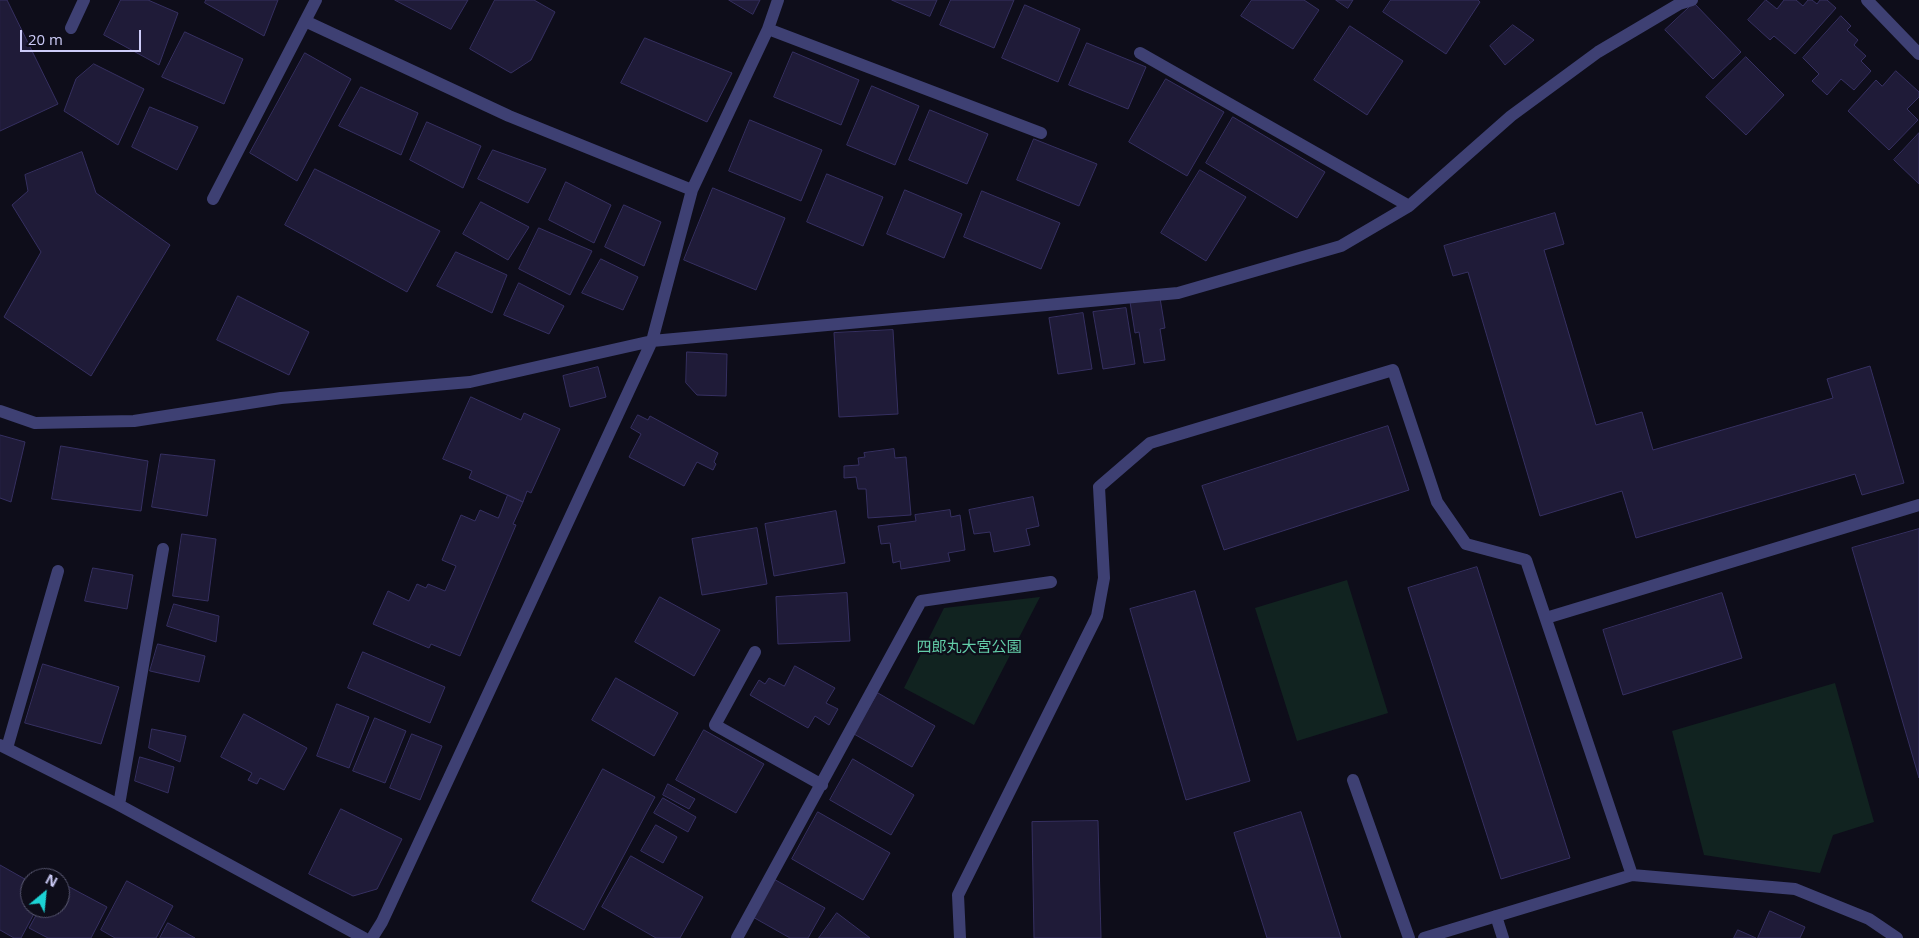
<!DOCTYPE html>
<meta charset="utf-8">
<style>
body{margin:0}
#map{position:relative;width:1919px;height:938px;overflow:hidden;background:#0e0d1a;font-family:"Open Sans",sans-serif}
canvas{display:block}
.north{position:absolute;left:20px;top:868px;width:50px;height:50px;box-sizing:border-box;background:#0e0d1a;border:1px solid #5a5973;border-radius:50%;rotate:28deg;font-size:14px;font-weight:700;line-height:20px;text-align:center;color:#cdccf8}
.north::after{content:'';display:block;margin:auto;width:18px;height:22px;background:#1cd3d5;clip-path:polygon(50% 0,100% 100%,50% 72%,0 100%)}
.scale{position:absolute;left:20px;top:30px;width:121px;height:22px;box-sizing:border-box;border:2px solid #cdccf8;border-top:0;padding-left:6px;font-size:15px;line-height:18px;white-space:nowrap;color:#cdccf8;-webkit-text-stroke:4px #0e0d1a;paint-order:stroke}
</style>
<div id="map">
<canvas width="1919" height="938"></canvas>
<div class="north">N</div>
<div class="scale">20 m</div>
</div>
<script>
const c = document.querySelector('canvas').getContext('2d');
c.lineJoin = 'round';
function fillPath(path, color) { c.fillStyle = color; c.fill(path, 'evenodd'); }
function stroke(path, color, width, dash) { c.strokeStyle = color; c.lineWidth = width; c.lineCap = dash ? 'butt' : 'round'; c.setLineDash(dash || []); c.stroke(path); }
function write(font, color, halo, rows, align = 'center') {
  c.font = font + ' "Open Sans","Noto Sans JP",sans-serif'; c.lineWidth = 4.5; c.setLineDash([]); c.textBaseline = 'middle'; c.strokeStyle = halo; c.fillStyle = color; for (const [text, x, y, turn = 0] of rows) {
    c.save(); c.translate(x, y); c.rotate((+turn || 0) * Math.PI / 180); c.textAlign = isNaN(turn) ? turn : align; if (halo) c.strokeText(text, 0, 0); c.fillText(text, 0, 0); c.restore();
  }
}
const green = new Path2D(`
 M 1347,580 L 1388,713 L 1297,741 L 1255,608 Z
 M 1040,597 L 974,725 L 904,688 L 944,608 Z
 M 1835,683 L 1874,822 L 1833,835 L 1820,873 L 1704,855 L 1672,731 Z`);
const building = new Path2D(`
 M 0,0 L 7,0 L 58,104 L 0,131 Z
 M 121,0 L 148,0 L 178,13 L 159,65 L 104,35 Z
 M 206,0 L 278,0 L 264,36 L 205,3 Z
 M 395,0 L 468,0 L 451,29 Z
 M 495,0 L 534,0 L 555,12 L 531,60 L 511,73 L 470,49 Z
 M 729,0 L 760,0 L 753,14 Z
 M 892,0 L 937,0 L 930,16 Z
 M 951,0 L 1014,0 L 994,48 L 940,25 Z
 M 1252,0 L 1304,0 L 1319,10 L 1293,49 L 1241,16 Z
 M 1336,0 L 1353,0 L 1348,8 Z
 M 1391,0 L 1478,0 L 1480,2 L 1446,54 L 1383,12 Z
 M 1766,0 L 1777,9 L 1784,0 L 1796,0 L 1803,6 L 1808,0 L 1812,0 L 1817,4 L 1820,0 L 1827,0 L 1836,8 L 1795,54 L 1774,36 L 1770,40 L 1748,20 Z
 M 1694,3 L 1741,52 L 1713,79 L 1665,30 Z
 M 1025,5 L 1080,29 L 1058,82 L 1002,58 Z
 M 1841,16 L 1851,26 L 1847,30 L 1858,40 L 1854,45 L 1866,56 L 1861,61 L 1871,71 L 1854,90 L 1841,79 L 1827,95 L 1812,81 L 1819,74 L 1803,58 Z
 M 1513,25 L 1534,40 L 1505,65 L 1490,46 Z
 M 1350,26 L 1403,61 L 1367,115 L 1314,80 Z
 M 185,32 L 243,59 L 224,104 L 162,77 Z
 M 645,38 L 732,73 L 707,122 L 621,83 Z
 M 1087,43 L 1146,67 L 1128,109 L 1069,85 Z
 M 793,52 L 859,80 L 841,125 L 774,97 Z
 M 305,53 L 351,79 L 297,181 L 250,153 Z
 M 1746,57 L 1784,95 L 1746,135 L 1706,97 Z
 M 94,64 L 144,89 L 118,145 L 64,111 L 76,79 Z
 M 1896,71 L 1919,92 L 1919,97 L 1907,109 L 1918,120 L 1889,150 L 1848,111 L 1876,80 L 1882,86 Z
 M 1166,79 L 1224,112 L 1187,176 L 1129,142 Z
 M 872,86 L 919,106 L 895,165 L 847,145 Z
 M 361,87 L 418,113 L 401,155 L 339,126 Z
 M 150,107 L 198,127 L 177,170 L 132,147 Z
 M 930,110 L 988,134 L 967,184 L 909,160 Z
 M 1233,117 L 1325,172 L 1297,218 L 1206,163 Z
 M 750,120 L 822,150 L 801,201 L 729,171 Z
 M 427,122 L 481,146 L 463,188 L 410,160 Z
 M 1919,133 L 1919,184 L 1894,160 Z
 M 1034,139 L 1097,164 L 1079,206 L 1017,180 Z
 M 493,150 L 546,169 L 528,203 L 478,179 Z
 M 82,152 L 96,193 L 170,245 L 91,376 L 4,317 L 41,252 L 12,205 L 28,191 L 25,175 Z
 M 315,169 L 440,231 L 407,292 L 285,225 Z
 M 1200,170 L 1246,197 L 1206,261 L 1161,233 Z
 M 827,174 L 883,197 L 863,246 L 807,222 Z
 M 566,182 L 611,205 L 594,243 L 549,220 Z
 M 713,188 L 785,218 L 756,290 L 684,260 Z
 M 905,190 L 962,214 L 944,258 L 887,234 Z
 M 982,191 L 1060,223 L 1041,269 L 964,237 Z
 M 481,202 L 529,227 L 508,260 L 463,234 Z
 M 624,205 L 661,222 L 644,266 L 605,247 Z
 M 1555,213 L 1564,244 L 1544,250 L 1596,425 L 1642,412 L 1653,450 L 1833,398 L 1827,379 L 1870,366 L 1904,483 L 1862,495 L 1855,474 L 1636,538 L 1622,491 L 1540,516 L 1468,272 L 1453,276 L 1444,246 Z
 M 539,228 L 592,251 L 570,295 L 519,269 Z
 M 456,252 L 507,275 L 492,313 L 437,286 Z
 M 601,259 L 638,277 L 623,310 L 582,293 Z
 M 519,283 L 564,306 L 549,334 L 504,315 Z
 M 238,296 L 309,332 L 289,375 L 217,340 Z
 M 1160,298 L 1165,328 L 1160,329 L 1165,360 L 1144,363 L 1139,332 L 1135,333 L 1130,302 Z
 M 1126,308 L 1135,364 L 1103,369 L 1093,312 Z
 M 1083,313 L 1092,369 L 1058,374 L 1049,318 Z
 M 893,330 L 898,414 L 839,417 L 834,333 Z
 M 687,352 L 727,354 L 726,396 L 697,395 L 686,383 Z
 M 598,367 L 606,397 L 570,407 L 563,376 Z
 M 471,397 L 521,420 L 524,413 L 560,429 L 531,493 L 527,491 L 523,502 L 469,478 L 472,471 L 443,459 Z
 M 638,415 L 648,420 L 650,416 L 718,453 L 714,462 L 716,464 L 713,470 L 697,462 L 684,486 L 629,457 L 641,434 L 631,428 Z
 M 1388,426 L 1409,490 L 1224,550 L 1202,486 Z
 M 0,435 L 25,442 L 11,502 L 0,498 Z
 M 61,446 L 148,461 L 141,511 L 52,499 Z
 M 894,449 L 895,458 L 906,457 L 911,515 L 868,518 L 866,489 L 858,489 L 856,477 L 844,478 L 844,466 L 859,465 L 858,458 L 865,457 L 864,453 Z
 M 161,454 L 215,460 L 207,516 L 152,507 Z
 M 508,495 L 523,502 L 513,524 L 516,525 L 460,656 L 431,644 L 429,648 L 373,624 L 388,591 L 409,601 L 417,584 L 426,588 L 428,584 L 445,591 L 456,566 L 442,560 L 461,515 L 475,521 L 480,510 L 498,518 Z
 M 1033,497 L 1039,526 L 1026,529 L 1030,545 L 994,552 L 990,532 L 974,534 L 969,510 Z
 M 950,510 L 951,517 L 960,515 L 965,550 L 948,553 L 950,561 L 901,569 L 900,561 L 893,563 L 890,543 L 881,544 L 878,526 L 916,521 L 915,515 Z
 M 836,511 L 845,563 L 774,576 L 765,524 Z
 M 757,528 L 767,584 L 702,595 L 692,539 Z
 M 1919,529 L 1919,778 L 1852,548 Z
 M 182,534 L 216,539 L 208,601 L 173,596 Z
 M 1477,567 L 1570,858 L 1501,879 L 1408,588 Z
 M 93,568 L 133,575 L 127,609 L 85,601 Z
 M 1195,591 L 1250,781 L 1186,800 L 1130,609 Z
 M 847,593 L 850,641 L 778,644 L 776,597 Z
 M 1722,593 L 1742,658 L 1623,695 L 1603,630 Z
 M 660,597 L 720,630 L 694,676 L 635,642 Z
 M 174,604 L 219,616 L 216,642 L 167,626 Z
 M 158,644 L 205,656 L 199,682 L 150,671 Z
 M 363,652 L 445,687 L 430,723 L 348,688 Z
 M 43,664 L 119,687 L 101,744 L 25,723 Z
 M 795,666 L 835,688 L 826,703 L 838,709 L 829,725 L 815,716 L 808,728 L 750,695 L 759,680 L 765,684 L 769,678 L 784,686 Z
 M 616,678 L 678,713 L 654,756 L 592,720 Z
 M 878,693 L 935,726 L 912,767 L 854,734 Z
 M 337,704 L 369,717 L 349,768 L 317,756 Z
 M 244,714 L 307,748 L 284,790 L 260,778 L 257,784 L 248,780 L 252,773 L 221,757 Z
 M 375,718 L 406,731 L 385,783 L 353,771 Z
 M 152,729 L 186,736 L 180,762 L 149,748 Z
 M 704,730 L 764,764 L 736,813 L 676,780 Z
 M 412,734 L 442,746 L 420,800 L 390,788 Z
 M 140,757 L 174,767 L 168,793 L 135,781 Z
 M 853,759 L 914,795 L 891,835 L 830,800 Z
 M 603,769 L 655,797 L 584,930 L 532,901 Z
 M 668,784 L 695,799 L 689,809 L 663,795 Z
 M 663,798 L 696,817 L 688,832 L 654,813 Z
 M 341,809 L 402,839 L 377,889 L 353,896 L 309,874 Z
 M 818,812 L 890,853 L 863,900 L 792,859 Z
 M 1301,812 L 1341,938 L 1267,938 L 1234,833 Z
 M 1098,821 L 1101,938 L 1034,938 L 1032,822 Z
 M 656,825 L 677,837 L 663,863 L 641,851 Z
 M 631,856 L 703,897 L 680,938 L 656,938 L 602,907 Z
 M 0,865 L 30,882 L 30,908 L 37,908 L 21,938 L 14,938 L 0,930 Z
 M 772,878 L 825,908 L 808,938 L 790,938 L 751,916 Z
 M 127,881 L 173,906 L 156,938 L 115,938 L 101,930 Z
 M 60,882 L 107,907 L 91,938 L 48,938 L 29,928 L 40,908 L 60,908 Z
 M 1770,911 L 1805,927 L 1800,938 L 1758,938 Z
 M 837,913 L 870,938 L 819,938 Z
 M 168,923 L 195,938 L 160,938 Z
 M 1738,930 L 1756,938 L 1734,938 Z`);
const minor = new Path2D(`
 M 1867,0 L 1919,54
 M 305,21 L 509,116 L 692,190 L 768,29 L 1041,133
 M 71,28 L 84,0
 M 768,29 L 778,0
 M 1140,53 L 1409,206
 M 213,199 L 316,0
 M 0,411 L 35,423 L 134,421 L 281,398 L 470,382 L 652,341 L 1178,293 L 1341,246 L 1409,206 L 1511,116 L 1598,52 L 1679,4 L 1692,0
 M 1546,618 L 1919,505
 M 755,652 L 715,725 L 822,785
 M 0,745 L 119,805 L 364,938
 M 7,748 L 58,571
 M 1353,780 L 1409,938
 M 119,805 L 163,549
 M 1632,875 L 1795,889 L 1869,919 L 1897,938
 M 1496,916 L 1503,938
 M 372,938 L 382,922 L 652,341 L 692,190
 M 737,938 L 921,601 L 1051,582
 M 960,938 L 958,895 L 1097,616 L 1104,578 L 1099,487 L 1150,443 L 1393,370 L 1437,502 L 1466,544 L 1526,560 L 1632,875 L 1424,938`);
const parkNames = [
 ["四郎丸大宮公園",969,648]
];
fillPath(green, '#112320');
fillPath(building, '#1f1b38');
stroke(building, '#363061', 1);
stroke(minor, '#3e4073', 12);
write('15px', '#63cea9', '#0e0d1a', parkNames);
</script>
